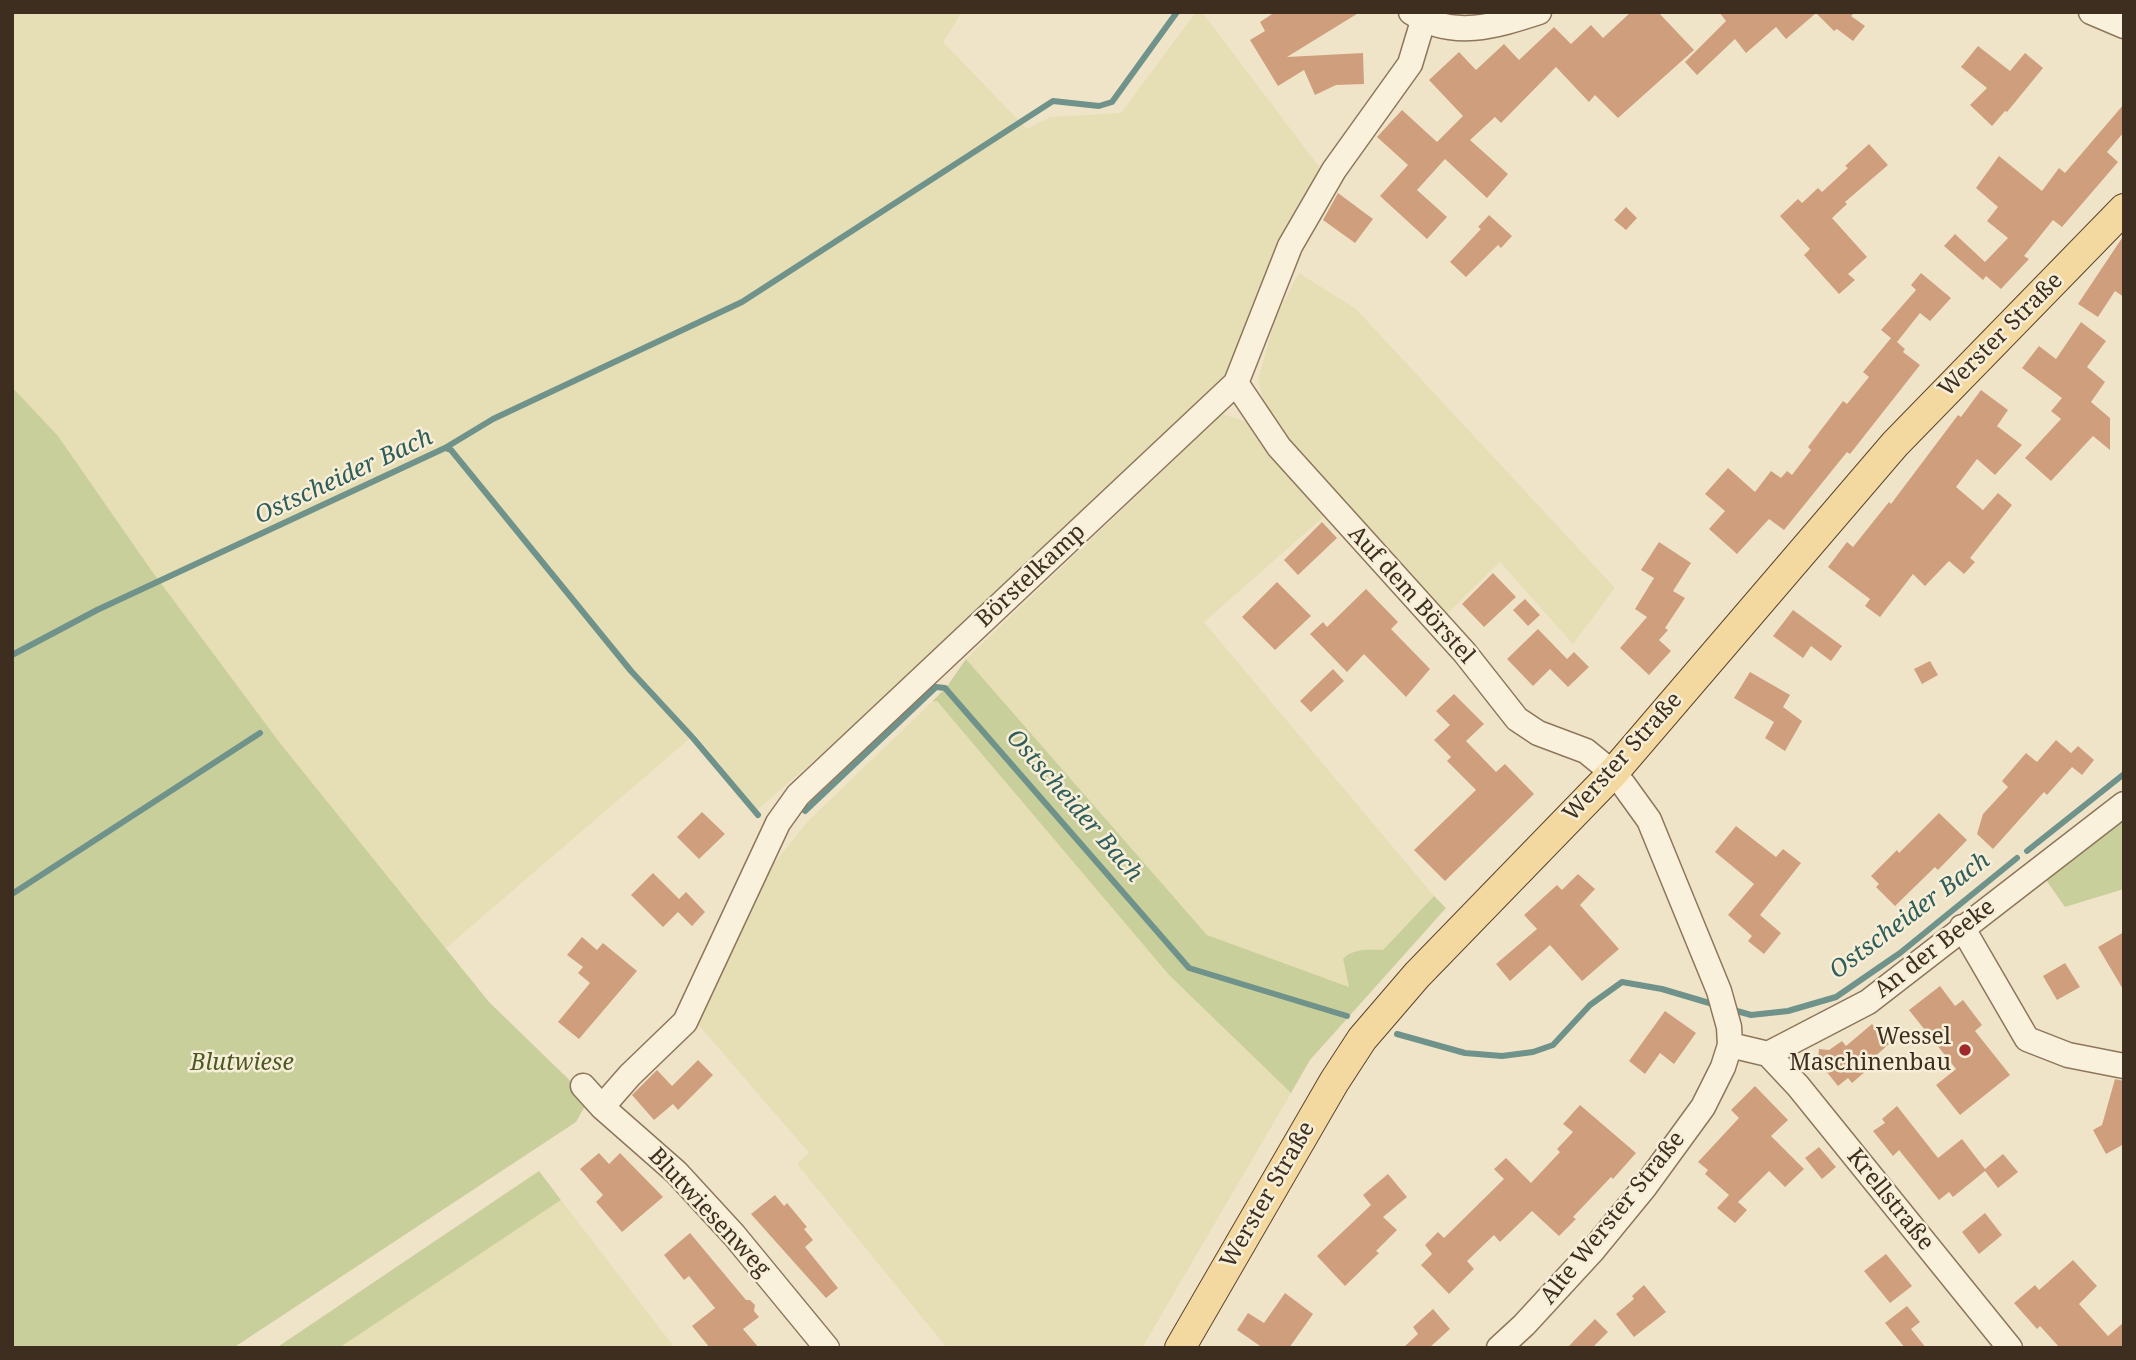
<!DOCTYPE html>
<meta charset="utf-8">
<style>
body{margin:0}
#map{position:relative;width:2136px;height:1360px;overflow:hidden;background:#f0e4c8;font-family:"Noto Serif",serif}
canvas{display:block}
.frame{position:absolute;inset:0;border:14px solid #3d2e20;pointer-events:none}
</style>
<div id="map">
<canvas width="2136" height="1360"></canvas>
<div class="frame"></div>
</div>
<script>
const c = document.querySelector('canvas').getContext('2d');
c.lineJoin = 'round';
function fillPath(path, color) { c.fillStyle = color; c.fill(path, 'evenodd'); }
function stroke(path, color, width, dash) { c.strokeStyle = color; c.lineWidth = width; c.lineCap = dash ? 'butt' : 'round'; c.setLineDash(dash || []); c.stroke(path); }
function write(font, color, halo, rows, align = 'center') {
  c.font = font + ' "Noto Serif",serif'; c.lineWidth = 5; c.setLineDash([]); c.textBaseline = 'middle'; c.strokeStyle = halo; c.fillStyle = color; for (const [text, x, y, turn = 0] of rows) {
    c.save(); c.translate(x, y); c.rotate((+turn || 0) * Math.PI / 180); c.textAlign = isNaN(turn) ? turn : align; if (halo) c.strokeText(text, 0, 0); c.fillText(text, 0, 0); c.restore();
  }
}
const farmland = new Path2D(`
 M 12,12 L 962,12 L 943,42 L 1027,129 L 1050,117 L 1121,113 L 1196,12 L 1202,12 L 1326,176 L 1227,379 L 928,662 L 757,810 L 695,734 L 446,948 L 280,743 L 154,574 L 58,436 L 12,387 Z
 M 1299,273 L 1356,309 L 1615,588 L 1573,644 L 1500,562 L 1443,618 L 1285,440 L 1265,407 L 1258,380 L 1275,319 Z
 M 1222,414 L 1248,422 L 1328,513 L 1204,622 L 1434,896 L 1383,950 L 1354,951 L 1343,959 L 1349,987 L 1207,935 L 966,659 Z
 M 937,700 L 1169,975 L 1291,1093 L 1142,1348 L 947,1348 L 797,1164 L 809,1153 L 698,1024 L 767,872 L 808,821 L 932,702 Z
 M 561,1200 L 675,1348 L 339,1348 Z`);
const green = new Path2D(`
 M 12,387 L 58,436 L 154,574 L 280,743 L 489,1002 L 589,1099 L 576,1122 L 233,1348 L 12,1348 Z
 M 966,659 L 1207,935 L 1349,987 L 1343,959 C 1353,948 1369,950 1383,950 L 1434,896 L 1446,908 L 1310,1060 L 1291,1093 L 1169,975 L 937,701 L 932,702 L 948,685 Z
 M 2124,820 L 2124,889 L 2065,907 L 2046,880 Z
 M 539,1171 L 561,1200 L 339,1348 L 276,1348 Z`);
const stream = new Path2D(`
 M 445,448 L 493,419 L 742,302 L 1053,101 L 1099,106 L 1112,102 L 1177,12
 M 12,655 L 97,610 L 445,448 L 451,450 L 631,671 L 693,738 L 758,815
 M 805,811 L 936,687 L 945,688 L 1189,968 L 1347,1016
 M 2027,851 L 2124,774
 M 12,894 L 260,733
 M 1730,1009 L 1751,1015 L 1788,1011 L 1836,997 L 1900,953 L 2017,858
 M 1397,1034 L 1465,1053 L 1502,1056 L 1533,1052 L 1553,1045 L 1590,1005 L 1622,982 L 1662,989 L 1716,1005`);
const building = new Path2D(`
 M 1275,12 L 1360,12 L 1287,57 L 1363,53 L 1364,84 L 1336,85 L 1315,95 L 1304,70 L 1278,86 L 1250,40 L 1265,31 L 1260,22 Z
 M 1631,12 L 1658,12 L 1694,50 L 1618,118 L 1595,95 L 1589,102 L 1556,67 L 1501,123 L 1495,117 L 1470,140 L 1508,174 L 1487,198 L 1445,159 L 1417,190 L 1447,217 L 1427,239 L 1380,196 L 1408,165 L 1377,137 L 1402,110 L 1437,142 L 1463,116 L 1429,80 L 1459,52 L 1476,70 L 1504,44 L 1519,60 L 1554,27 L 1571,44 L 1591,25 L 1603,38 Z
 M 1719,12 L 1855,12 L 1851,16 L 1865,26 L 1853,41 L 1837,29 L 1834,31 L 1816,13 L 1786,39 L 1776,27 L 1746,53 L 1735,39 L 1697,75 L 1685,62 L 1726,21 Z
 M 1978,46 L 2010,71 L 2025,53 L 2043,68 L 2007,112 L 2005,111 L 1992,126 L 1970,105 L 1987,88 L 1961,67 Z
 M 2124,104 L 2124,132 L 2107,152 L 2118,162 L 2062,227 L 2053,220 L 2024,256 L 2029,259 L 2001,289 L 1986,276 L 1983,280 L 1944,246 L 1955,234 L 1985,262 L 2008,238 L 1987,221 L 1998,207 L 1976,188 L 1999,156 L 2042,191 L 2059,168 L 2065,173 Z
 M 1869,144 L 1888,165 L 1845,202 L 1847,204 L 1832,218 L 1867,257 L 1848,274 L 1855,280 L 1839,294 L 1804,255 L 1810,249 L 1780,216 L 1798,199 L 1802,203 L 1818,188 L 1822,192 L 1848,168 L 1845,166 Z
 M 1338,193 L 1373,219 L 1355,243 L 1323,220 Z
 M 1626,207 L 1637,218 L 1626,230 L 1614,220 Z
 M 1489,215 L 1512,236 L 1501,248 L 1498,245 L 1466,277 L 1450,262 L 1481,229 L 1478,227 Z
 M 2124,235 L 2124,297 L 2115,291 L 2098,317 L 2078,304 Z
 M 1921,273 L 1951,298 L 1930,321 L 1920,313 L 1897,342 L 1905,349 L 1903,352 L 1920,365 L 1850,454 L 1847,452 L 1784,530 L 1769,519 L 1737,554 L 1709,529 L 1725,511 L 1705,494 L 1728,468 L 1755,492 L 1771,471 L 1781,478 L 1787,471 L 1792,475 L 1811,450 L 1808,447 L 1843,401 L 1847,404 L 1869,377 L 1863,372 L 1891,338 L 1896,342 L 1881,330 L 1916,290 L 1911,285 Z
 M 2081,322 L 2106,341 L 2087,367 L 2105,382 L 2091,402 L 2110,418 L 2110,450 L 2093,436 L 2051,481 L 2025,458 L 2061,419 L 2051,411 L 2062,398 L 2022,368 L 2039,346 L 2056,359 Z
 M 1981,390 L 2008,410 L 1997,426 L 2022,445 L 1995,475 L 1977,459 L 1956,487 L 1983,510 L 1998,493 L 2012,505 L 1970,558 L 1975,562 L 1964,574 L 1949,561 L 1925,586 L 1913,574 L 1880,617 L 1865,606 L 1870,599 L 1828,567 L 1847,542 L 1853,547 L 1889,502 L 1891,504 L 1958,415 L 1961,417 Z
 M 1322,522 L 1337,538 L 1298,575 L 1284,560 Z
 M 1659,542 L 1691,563 L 1673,591 L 1685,598 L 1665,628 L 1668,630 L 1659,640 L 1671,651 L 1649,675 L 1620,648 L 1647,617 L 1635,609 L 1654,578 L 1641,570 Z
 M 1493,573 L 1516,597 L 1484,627 L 1462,604 Z
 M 1277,582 L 1311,616 L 1275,650 L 1242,617 Z
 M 1366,589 L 1398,622 L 1391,629 L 1430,669 L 1406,697 L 1364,654 L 1347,672 L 1310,634 L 1323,622 L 1327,627 Z
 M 1525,599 L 1540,615 L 1528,626 L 1513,610 Z
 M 1793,610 L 1842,646 L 1831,661 L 1811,646 L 1803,658 L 1773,636 Z
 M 1538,629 L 1567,659 L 1574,652 L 1589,667 L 1568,687 L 1550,669 L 1533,686 L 1507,659 Z
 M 1930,661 L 1938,675 L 1922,684 L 1914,669 Z
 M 1333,669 L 1344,681 L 1311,712 L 1300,701 Z
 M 1750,672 L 1790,695 L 1783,707 L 1802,721 L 1785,751 L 1765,738 L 1774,722 L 1734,698 Z
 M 1454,694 L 1484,724 L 1466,741 L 1496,772 L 1505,764 L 1534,794 L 1445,881 L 1414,850 L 1476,790 L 1447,761 L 1451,757 L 1434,740 L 1450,725 L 1436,711 Z
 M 2056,740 L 2071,753 L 2078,746 L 2094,760 L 2082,775 L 2072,767 L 2047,795 L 2044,792 L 1993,849 L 1977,834 L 1983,814 L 2008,787 L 2002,781 L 2026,753 L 2037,762 Z
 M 702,812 L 725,834 L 699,859 L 677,837 Z
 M 1939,813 L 1967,840 L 1938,870 L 1935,867 L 1895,906 L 1876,887 L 1879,884 L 1871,876 L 1897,850 L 1899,853 Z
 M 1736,826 L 1776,857 L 1783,849 L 1801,863 L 1760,915 L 1781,933 L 1764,954 L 1748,941 L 1752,936 L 1728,915 L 1754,884 L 1715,852 Z
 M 653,873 L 679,899 L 686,892 L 705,912 L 692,926 L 678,912 L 663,927 L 631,895 Z
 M 1578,874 L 1595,889 L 1580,905 L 1619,949 L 1582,981 L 1550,945 L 1510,981 L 1496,964 L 1537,929 L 1524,915 L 1557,885 L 1562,890 Z
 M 2124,932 L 2124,991 L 2098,947 Z
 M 582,937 L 597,950 L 603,943 L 637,971 L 579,1039 L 558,1022 L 590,983 L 578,973 L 583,967 L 567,955 Z
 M 2065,963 L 2080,987 L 2057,1000 L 2043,976 Z
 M 1940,986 L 1955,1006 L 1963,1000 L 1982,1025 L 1975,1031 L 2010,1075 L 1960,1115 L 1936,1085 L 1956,1069 L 1909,1010 Z
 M 1665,1011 L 1696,1033 L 1674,1064 L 1660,1053 L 1645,1074 L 1629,1061 Z
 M 1872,1024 L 1889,1044 L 1863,1067 L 1866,1071 L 1852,1083 L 1848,1078 L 1838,1086 L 1818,1061 L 1819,1049 L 1829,1050 L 1842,1041 L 1846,1046 Z
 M 698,1060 L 713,1075 L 678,1110 L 673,1104 L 654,1120 L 632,1095 L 657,1070 L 672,1086 Z
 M 2115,1079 L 2124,1081 L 2124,1144 L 2106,1154 L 2093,1130 L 2102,1125 Z
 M 1755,1086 L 1788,1120 L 1771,1136 L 1804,1169 L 1785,1187 L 1769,1171 L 1738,1202 L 1747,1210 L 1735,1223 L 1717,1208 L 1729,1195 L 1705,1174 L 1708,1170 L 1698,1162 L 1739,1118 L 1731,1110 Z
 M 1580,1105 L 1636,1153 L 1613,1179 L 1611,1177 L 1573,1217 L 1576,1219 L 1559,1236 L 1532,1211 L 1500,1242 L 1494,1235 L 1467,1261 L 1474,1269 L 1449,1294 L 1421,1265 L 1432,1254 L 1425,1245 L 1438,1232 L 1444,1238 L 1504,1179 L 1494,1169 L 1506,1158 L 1531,1183 L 1560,1152 L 1557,1149 L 1573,1132 L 1563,1124 Z
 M 1897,1106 L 1938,1158 L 1962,1139 L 1985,1169 L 2003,1154 L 2018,1172 L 1998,1188 L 1985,1171 L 1953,1197 L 1949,1192 L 1939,1200 L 1899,1150 L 1893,1156 L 1873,1131 L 1885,1123 L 1882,1119 Z
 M 1819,1147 L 1836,1167 L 1822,1179 L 1805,1158 Z
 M 599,1153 L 609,1164 L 620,1153 L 663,1197 L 622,1232 L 596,1202 L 603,1195 L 580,1169 Z
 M 1388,1174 L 1407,1197 L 1383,1217 L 1397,1230 L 1376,1251 L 1379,1253 L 1345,1286 L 1317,1256 L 1371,1205 L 1363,1195 Z
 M 775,1195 L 784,1206 L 787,1203 L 807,1227 L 804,1229 L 813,1240 L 805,1247 L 838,1288 L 826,1298 L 751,1214 Z
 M 1985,1213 L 2002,1235 L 1979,1254 L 1962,1232 Z
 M 690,1233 L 746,1300 L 750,1300 L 755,1305 L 754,1311 L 759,1317 L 743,1329 L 759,1348 L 710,1348 L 692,1326 L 715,1308 L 689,1276 L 684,1280 L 664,1255 Z
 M 1886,1254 L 1912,1286 L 1890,1303 L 1864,1271 Z
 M 2073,1260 L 2097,1286 L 2079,1304 L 2108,1336 L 2124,1322 L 2124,1348 L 2060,1348 L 2040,1326 L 2037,1329 L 2014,1303 L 2035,1285 L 2039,1290 Z
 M 1644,1285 L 1666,1312 L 1634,1337 L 1616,1314 L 1634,1299 L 1632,1296 Z
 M 1285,1293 L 1313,1314 L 1289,1348 L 1263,1348 L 1237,1330 L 1248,1313 L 1264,1323 Z
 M 1907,1306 L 1920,1322 L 1911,1329 L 1926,1348 L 1905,1348 L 1885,1323 Z
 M 1433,1309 L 1450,1329 L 1429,1348 L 1403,1348 L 1418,1334 L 1413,1327 Z
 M 1595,1319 L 1608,1332 L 1592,1348 L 1567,1348 Z`);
const minor = new Path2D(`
 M 1411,12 C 1452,40 1496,26 1539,12
 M 2091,12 L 2124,26
 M 1236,383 L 1279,447 L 1465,653 L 1517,719 L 1538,733 L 1586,751 L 1613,773 L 1623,784 L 1649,820 L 1719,991 L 1729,1027 L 1730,1045 L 1723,1067 L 1703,1107 L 1644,1188 L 1594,1249 L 1524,1325 L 1499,1348
 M 1962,927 L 2027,1039 L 2068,1055 L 2124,1066
 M 1730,1045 L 1768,1054 L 1868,1002 L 2124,804
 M 1768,1054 L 1798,1086 L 2010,1348
 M 583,1086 L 602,1107 L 676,1172 L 734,1235 L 827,1348
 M 602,1107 L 630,1075 L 685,1022 L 778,823 L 798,795 L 1236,383 L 1290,246 L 1334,170 L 1410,64 L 1423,21`);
const major = new Path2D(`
 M 1180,1348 L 1334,1082 L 1362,1039 L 1417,975 L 1613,773 L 1895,444 L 2124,209`);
const markers = [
 [1965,1050,7,"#9e2a2b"]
];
const streetNames = [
 ["Werster Straße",2001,335,-45],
 ["Börstelkamp",1031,576,-43],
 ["Auf dem Börstel",1411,595,48],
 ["Werster Straße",1623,757,-48],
 ["An der Beeke",1935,949,-38],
 ["Werster Straße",1268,1195,-60],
 ["Krellstraße",1890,1200,51],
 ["Blutwiesenweg",709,1213,47],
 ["Alte Werster Straße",1613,1218,-51]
];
const poiNames = [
 ["Wessel",1951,1037],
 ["Maschinenbau",1951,1063]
];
const parkNames = [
 ["Blutwiese",242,1063]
];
const waterNames = [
 ["Ostscheider Bach",344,477,-25],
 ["Ostscheider Bach",1074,806,49],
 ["Ostscheider Bach",1910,916,-37]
];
fillPath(farmland, '#e6deb5');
fillPath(green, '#c9cf9b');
stroke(stream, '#6f938a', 6);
fillPath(building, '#cf9f7d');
stroke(minor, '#8d765c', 27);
stroke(major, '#5b4430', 32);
stroke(minor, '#faf1dc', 24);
stroke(major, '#f3d9a0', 30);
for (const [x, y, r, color] of markers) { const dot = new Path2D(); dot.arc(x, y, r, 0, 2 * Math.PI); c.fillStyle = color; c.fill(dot); stroke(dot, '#f7eed8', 2.5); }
write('23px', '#3d2e20', '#f7eed8', streetNames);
write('23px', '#3d2e20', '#f7eed8', poiNames, 'right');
write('italic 23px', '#4d5a26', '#f7eed8', parkNames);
write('italic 24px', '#2f5d5a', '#f7eed8', waterNames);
</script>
